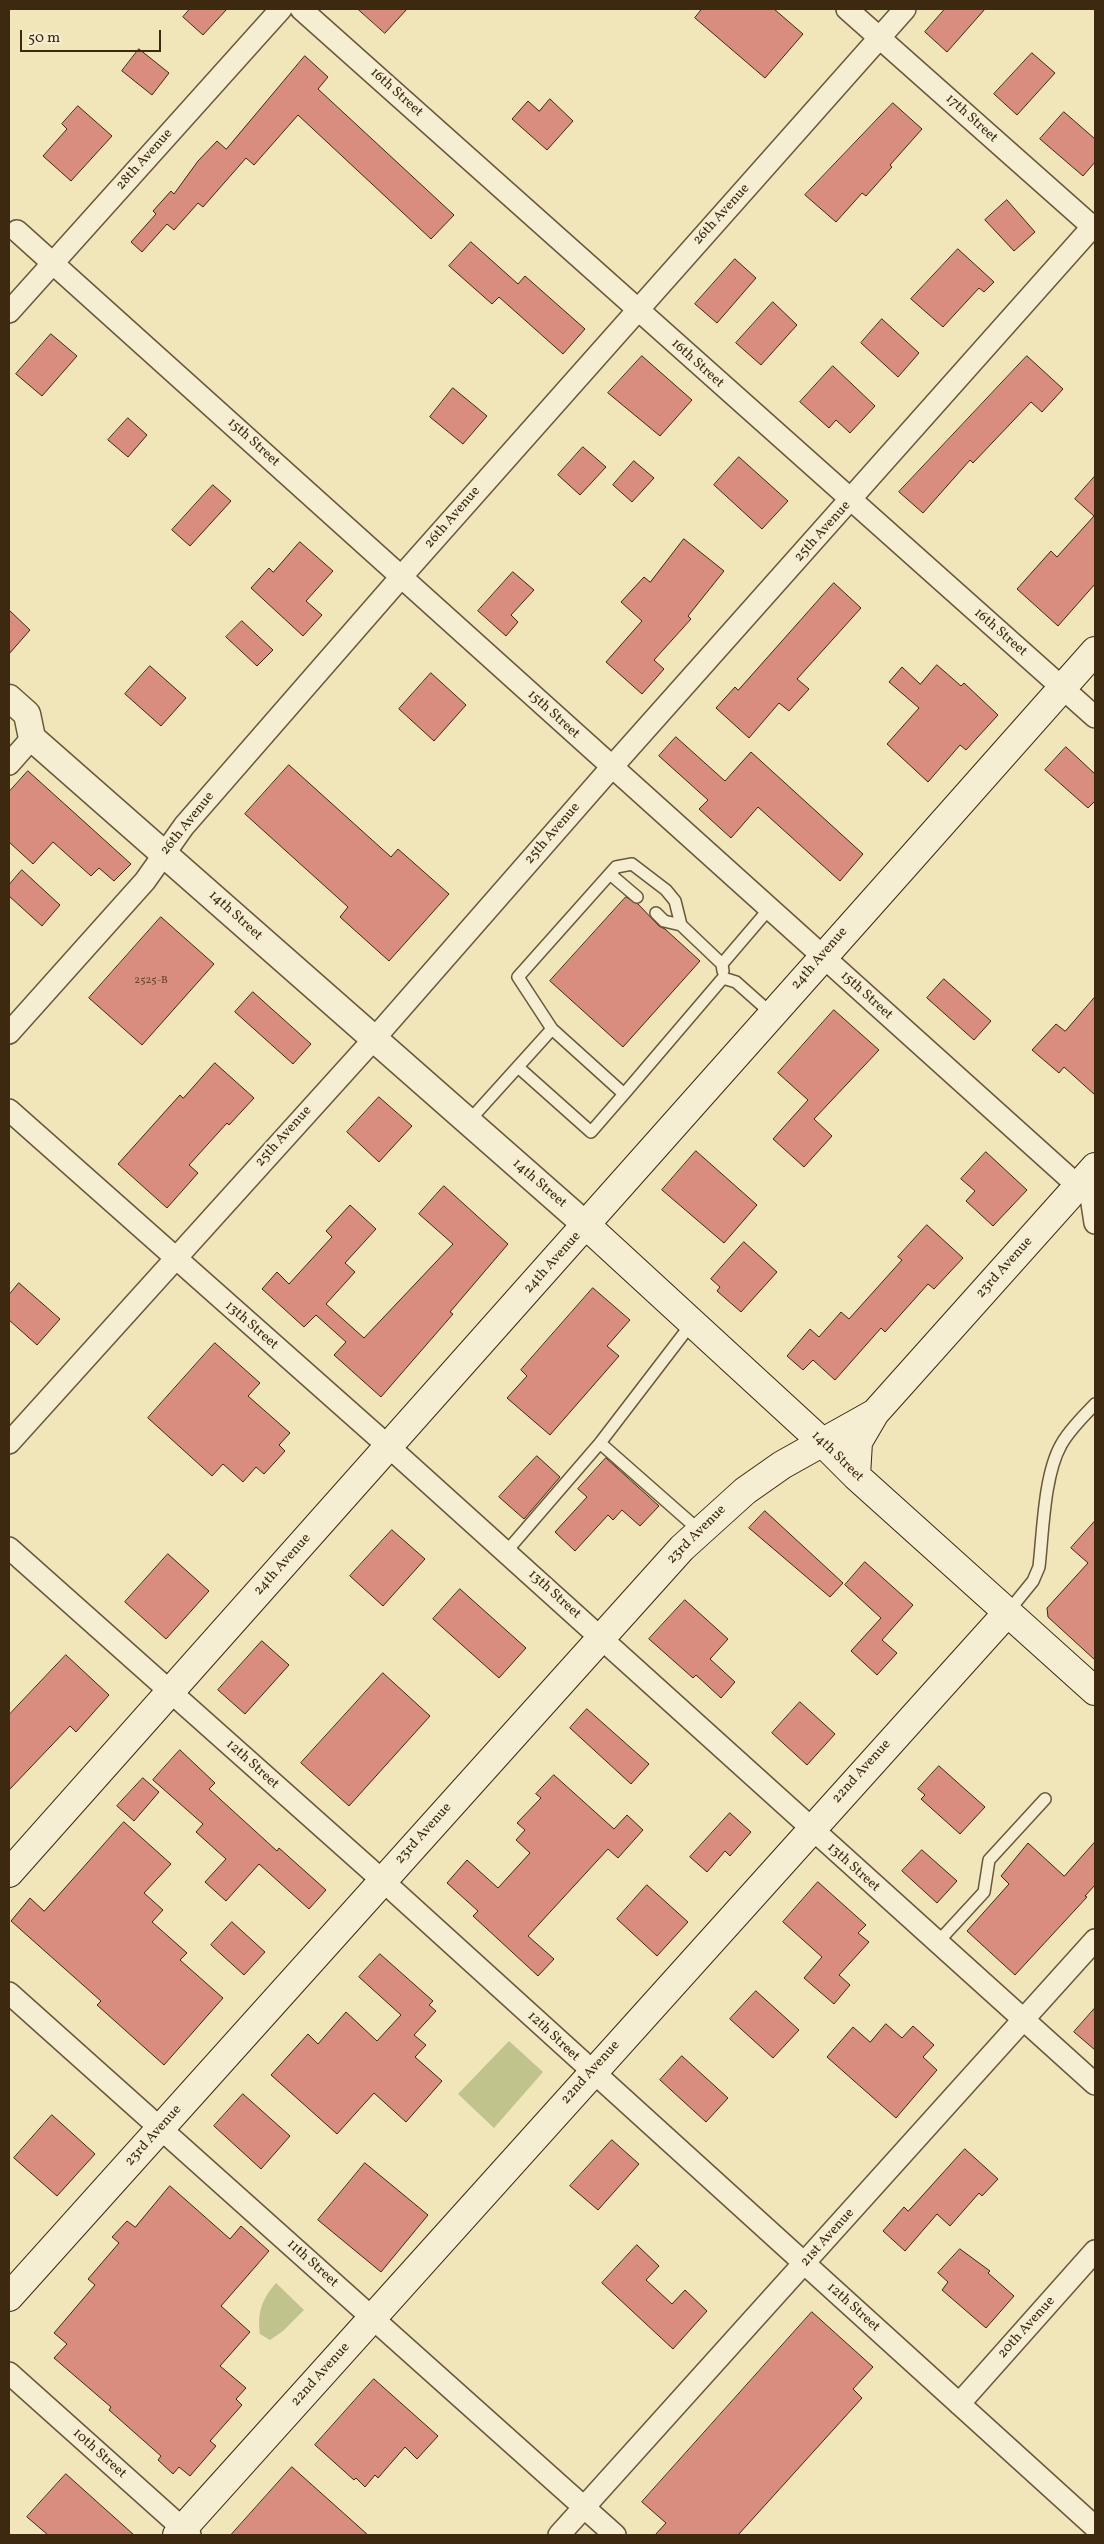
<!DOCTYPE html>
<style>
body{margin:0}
#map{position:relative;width:1104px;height:2544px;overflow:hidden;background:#f1e5ba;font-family:Vollkorn,serif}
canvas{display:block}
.frame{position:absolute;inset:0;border:10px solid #3d2910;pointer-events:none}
.scale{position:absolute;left:20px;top:30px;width:141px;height:22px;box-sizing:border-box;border:2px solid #3d2910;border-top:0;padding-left:6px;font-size:15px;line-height:18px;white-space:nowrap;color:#3d2910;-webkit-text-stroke:4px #f6eed2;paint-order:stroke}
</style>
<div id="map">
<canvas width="1104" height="2544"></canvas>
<div class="frame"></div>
<div class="scale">50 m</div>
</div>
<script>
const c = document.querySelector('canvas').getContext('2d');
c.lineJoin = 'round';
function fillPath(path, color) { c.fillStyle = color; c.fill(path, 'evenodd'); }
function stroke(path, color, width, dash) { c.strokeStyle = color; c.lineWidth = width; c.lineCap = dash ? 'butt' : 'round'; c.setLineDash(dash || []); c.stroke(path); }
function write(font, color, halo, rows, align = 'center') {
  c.font = font + ' Vollkorn,serif'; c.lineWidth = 5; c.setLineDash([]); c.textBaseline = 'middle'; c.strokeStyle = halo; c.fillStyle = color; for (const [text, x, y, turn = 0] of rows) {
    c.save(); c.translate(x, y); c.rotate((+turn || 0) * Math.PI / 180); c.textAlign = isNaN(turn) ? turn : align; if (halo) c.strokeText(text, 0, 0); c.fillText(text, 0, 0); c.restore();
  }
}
const green = new Path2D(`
 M 509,2041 L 543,2072 L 494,2128 L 458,2094 Z
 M 276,2283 L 304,2310 L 283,2331 L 270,2340 L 260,2334 C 257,2313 262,2299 276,2283 Z`);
const building = new Path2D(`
 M 190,9 L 227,9 L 203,35 L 183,17 Z
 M 358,9 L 407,9 L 385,33 Z
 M 702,9 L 774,9 L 803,34 L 765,78 L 695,18 Z
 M 945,9 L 985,9 L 947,52 L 925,32 Z
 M 139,49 L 169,73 L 152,95 L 122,71 Z
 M 1032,53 L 1055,73 L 1017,115 L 994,94 Z
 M 305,56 L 328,77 L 318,89 L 454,215 L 431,239 L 298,115 L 254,165 L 246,158 L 203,207 L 198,203 L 174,230 L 167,224 L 142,252 L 131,242 L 156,214 L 153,211 L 171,191 L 174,194 L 198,161 L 217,141 L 226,149 Z
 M 550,99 L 573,121 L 547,150 L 512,119 L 528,101 L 539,111 Z
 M 893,103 L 922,129 L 890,165 L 892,167 L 866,196 L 862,193 L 836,222 L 805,195 Z
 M 78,106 L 112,136 L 71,181 L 43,156 L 67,129 L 62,124 Z
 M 1064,112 L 1095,139 L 1095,162 L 1083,176 L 1040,139 Z
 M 1007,200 L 1035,232 L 1014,251 L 985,220 Z
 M 471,242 L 518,284 L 525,276 L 585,329 L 563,354 L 499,297 L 492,304 L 449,266 Z
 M 958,249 L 994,282 L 984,292 L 979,288 L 943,327 L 911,299 Z
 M 735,259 L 756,278 L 717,323 L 695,304 Z
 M 773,302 L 797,325 L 761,365 L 736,343 Z
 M 882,319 L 919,353 L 898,377 L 861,343 Z
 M 51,334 L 77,356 L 42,396 L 16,374 Z
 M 642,356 L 692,400 L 660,436 L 608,393 Z
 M 1027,356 L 1063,389 L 1042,412 L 1031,402 L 973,463 L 970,460 L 923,513 L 899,492 Z
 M 833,366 L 875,406 L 850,433 L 836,420 L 829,428 L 800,402 Z
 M 453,388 L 487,416 L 463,444 L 430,417 Z
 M 128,418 L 147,435 L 128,457 L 108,440 Z
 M 583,447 L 606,467 L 580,495 L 558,475 Z
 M 739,457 L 788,501 L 762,529 L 714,485 Z
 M 634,461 L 654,478 L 632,502 L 613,485 Z
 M 1095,476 L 1095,584 L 1058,626 L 1017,589 L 1051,551 L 1057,557 L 1094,516 L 1075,499 Z
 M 213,485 L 231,501 L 190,546 L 172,530 Z
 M 684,539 L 724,571 L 688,616 L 691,619 L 654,660 L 664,669 L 642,694 L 606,662 L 642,621 L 621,602 L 644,577 L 650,582 Z
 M 300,542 L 333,571 L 306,601 L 322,615 L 303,636 L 251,588 L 269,568 L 273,572 Z
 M 513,572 L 534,590 L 511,615 L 518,622 L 506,636 L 478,611 Z
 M 834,583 L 861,608 L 797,679 L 809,689 L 789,711 L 779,703 L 749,738 L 716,708 L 735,687 L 738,690 Z
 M 9,610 L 30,630 L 9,654 Z
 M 242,621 L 273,650 L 257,666 L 226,637 Z
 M 937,665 L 961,686 L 964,683 L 998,715 L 966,750 L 960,745 L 928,782 L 887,744 L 919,708 L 889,682 L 902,667 L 920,684 Z
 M 150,666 L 186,698 L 161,726 L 125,694 Z
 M 431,673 L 466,705 L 434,741 L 399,709 Z
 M 676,737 L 725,781 L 751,752 L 863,854 L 840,881 L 758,807 L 731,838 L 699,809 L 708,800 L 659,756 Z
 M 1066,747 L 1095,774 L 1095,801 L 1088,808 L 1045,770 Z
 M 289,765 L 391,857 L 398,849 L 449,894 L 389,961 L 340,917 L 348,907 L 245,814 Z
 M 28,771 L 131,864 L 114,881 L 99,868 L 91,876 L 53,842 L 33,864 L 9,842 L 9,792 Z
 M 22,870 L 60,905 L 42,926 L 9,896 L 9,885 Z
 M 626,897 L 638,904 L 659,926 L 665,929 L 700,961 L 623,1047 L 550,981 Z
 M 161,917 L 214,964 L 142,1045 L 89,998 Z
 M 944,979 L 991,1021 L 974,1040 L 927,998 Z
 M 253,992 L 311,1044 L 293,1064 L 235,1012 Z
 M 1095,997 L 1095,1095 L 1064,1067 L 1059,1073 L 1032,1050 L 1056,1024 L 1065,1031 Z
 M 834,1010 L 879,1050 L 814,1119 L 832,1136 L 804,1167 L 773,1139 L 808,1100 L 778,1073 Z
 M 215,1063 L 254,1098 L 229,1125 L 227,1123 L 189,1165 L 198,1173 L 167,1208 L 118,1164 L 180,1095 L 183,1098 Z
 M 379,1097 L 412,1126 L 379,1162 L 347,1132 Z
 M 696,1151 L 757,1205 L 724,1243 L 662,1190 Z
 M 986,1152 L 1027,1190 L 993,1226 L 966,1201 L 975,1191 L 961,1179 Z
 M 444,1186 L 508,1244 L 450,1312 L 453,1314 L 381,1397 L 334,1355 L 346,1342 L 316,1315 L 304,1327 L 262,1289 L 277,1272 L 289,1284 L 332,1237 L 326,1231 L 350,1205 L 376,1229 L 345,1263 L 355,1272 L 326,1304 L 364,1338 L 453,1244 L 419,1214 Z
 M 927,1225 L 963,1258 L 934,1289 L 928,1284 L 885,1332 L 881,1328 L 835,1380 L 813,1360 L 803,1370 L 787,1356 L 810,1329 L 819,1337 L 841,1312 L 849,1319 L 902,1260 L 898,1257 Z
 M 744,1242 L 777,1272 L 741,1312 L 717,1291 L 720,1287 L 711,1279 Z
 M 19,1283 L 60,1319 L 37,1345 L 9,1320 L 9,1295 Z
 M 593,1288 L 630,1320 L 607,1346 L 619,1356 L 550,1435 L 507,1398 L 527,1376 L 521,1370 Z
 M 215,1343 L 260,1383 L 248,1396 L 290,1433 L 279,1445 L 285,1451 L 264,1474 L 256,1467 L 243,1482 L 223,1464 L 212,1476 L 148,1418 Z
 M 537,1456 L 560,1477 L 524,1519 L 499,1497 Z
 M 606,1458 L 659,1506 L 640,1526 L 622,1510 L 613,1520 L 608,1515 L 575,1551 L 555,1532 L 587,1497 L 578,1489 Z
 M 765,1511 L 843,1583 L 830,1597 L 749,1528 Z
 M 1095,1521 L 1095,1660 L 1048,1617 L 1047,1608 L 1088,1563 L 1071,1548 Z
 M 392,1530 L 425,1559 L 383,1606 L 350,1576 Z
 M 168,1554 L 209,1591 L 166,1639 L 125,1602 Z
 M 865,1562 L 913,1605 L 882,1640 L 897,1653 L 877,1675 L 851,1651 L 881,1618 L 845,1585 Z
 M 460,1589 L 526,1648 L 499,1678 L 433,1619 Z
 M 685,1600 L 728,1639 L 710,1659 L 735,1682 L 721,1698 L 696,1675 L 693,1678 L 649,1639 Z
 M 262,1641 L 289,1665 L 245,1714 L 218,1690 Z
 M 66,1655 L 109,1695 L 76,1732 L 70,1726 L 9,1790 L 9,1715 Z
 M 383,1673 L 430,1716 L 349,1806 L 301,1763 Z
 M 800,1702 L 835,1734 L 807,1765 L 772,1733 Z
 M 587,1709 L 649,1764 L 631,1784 L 570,1728 Z
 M 180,1750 L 215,1783 L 209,1789 L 277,1851 L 279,1848 L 326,1890 L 309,1909 L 259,1864 L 226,1901 L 205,1882 L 226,1859 L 196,1832 L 203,1824 L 153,1780 Z
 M 939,1766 L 985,1807 L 960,1834 L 921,1799 L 925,1795 L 918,1789 Z
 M 554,1775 L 614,1829 L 627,1815 L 643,1830 L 618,1858 L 608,1849 L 528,1936 L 554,1959 L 538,1976 L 473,1916 L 478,1911 L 447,1883 L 467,1860 L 498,1888 L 530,1853 L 516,1840 L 525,1830 L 517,1823 L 541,1798 L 536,1794 Z
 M 143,1778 L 159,1792 L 134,1821 L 117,1806 Z
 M 730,1813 L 751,1832 L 730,1856 L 725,1851 L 707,1872 L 690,1857 Z
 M 124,1822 L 171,1864 L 144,1893 L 163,1910 L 152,1922 L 187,1953 L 180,1960 L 223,1998 L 164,2065 L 97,2005 L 101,2001 L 11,1921 L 30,1898 L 44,1911 Z
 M 1095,1842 L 1095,1885 L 1085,1896 L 1087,1897 L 1015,1975 L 967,1931 L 1009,1884 L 1001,1876 L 1028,1843 L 1064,1876 Z
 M 922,1850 L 957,1881 L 937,1903 L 902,1871 Z
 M 818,1882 L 866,1925 L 858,1933 L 869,1942 L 839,1975 L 850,1985 L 834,2004 L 804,1978 L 822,1957 L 783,1922 Z
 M 647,1885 L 688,1922 L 657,1956 L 617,1919 Z
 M 232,1922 L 265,1952 L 244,1975 L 211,1945 Z
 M 380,1954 L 433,2001 L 429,2005 L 436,2011 L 414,2035 L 426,2045 L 415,2057 L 442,2081 L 406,2122 L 374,2093 L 337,2134 L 271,2075 L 308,2034 L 318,2044 L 346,2012 L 377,2041 L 401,2015 L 359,1977 Z
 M 756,1991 L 799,2030 L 773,2058 L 730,2019 Z
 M 1095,2008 L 1095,2050 L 1074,2032 Z
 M 886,2024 L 902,2038 L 913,2026 L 934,2045 L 923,2057 L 937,2070 L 896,2118 L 827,2057 L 853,2027 L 870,2042 Z
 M 682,2056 L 728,2098 L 706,2122 L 660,2080 Z
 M 243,2094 L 290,2136 L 261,2169 L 214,2126 Z
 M 52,2115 L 95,2154 L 57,2196 L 14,2158 Z
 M 612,2140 L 639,2164 L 598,2210 L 570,2186 Z
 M 965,2149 L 998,2179 L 982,2196 L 979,2193 L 950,2226 L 937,2214 L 905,2251 L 883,2231 L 904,2207 L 908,2211 Z
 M 365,2163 L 428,2215 L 381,2272 L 318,2220 Z
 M 170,2186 L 230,2239 L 241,2226 L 269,2251 L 221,2306 L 250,2332 L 220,2366 L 246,2388 L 236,2399 L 242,2405 L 210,2441 L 216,2446 L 190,2476 L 179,2467 L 173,2474 L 158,2460 L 161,2456 L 109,2410 L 111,2407 L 54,2358 L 67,2344 L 54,2333 L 95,2285 L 88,2279 L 119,2243 L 112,2237 L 127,2221 L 135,2227 Z
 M 637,2245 L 659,2266 L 646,2280 L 672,2304 L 685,2290 L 707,2311 L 673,2349 L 602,2283 Z
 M 960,2249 L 990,2271 L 988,2273 L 1014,2296 L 986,2328 L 942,2290 L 948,2282 L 938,2273 Z
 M 812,2312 L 873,2367 L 853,2389 L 862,2398 L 738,2535 L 655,2535 L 666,2523 L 642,2502 Z
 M 374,2379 L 438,2436 L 417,2459 L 405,2447 L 378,2478 L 375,2475 L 365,2487 L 356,2478 L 354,2480 L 315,2445 Z
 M 292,2467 L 368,2535 L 231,2535 Z
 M 66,2474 L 134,2535 L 48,2535 L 27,2517 Z`);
const service = new Path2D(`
 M 610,874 L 637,897
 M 656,913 L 664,921 L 681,925
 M 723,971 L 722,964 L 769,909
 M 552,1029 L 518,977 L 616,867 L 632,864 L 666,890 L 675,901 L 681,925 L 722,964
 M 624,1094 L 723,978 L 736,982 L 772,1014
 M 468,1122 L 552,1029 L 624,1094 L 591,1132 L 518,1067
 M 600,1443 L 700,1531
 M 506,1552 L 600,1443 L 692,1323
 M 1007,1613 L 1033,1581 L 1039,1567 C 1043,1532 1044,1475 1061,1445 C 1069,1430 1083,1417 1095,1404
 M 937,1943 L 984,1892 L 989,1860 L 1045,1799`);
const minor = new Path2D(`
 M 301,9 L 1095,717
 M 847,9 L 1095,229
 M 17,231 L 1078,1186 L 1095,1198
 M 9,312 L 281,9
 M 9,764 L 32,738
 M 9,1033 L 145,881 L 184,826 L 401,577 L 905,9
 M 9,1110 L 388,1446 L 1095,2084
 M 1091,1197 L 1095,1223
 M 9,1443 L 374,1039 L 611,768 L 1095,224
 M 9,1548 L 383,1881 L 1095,2527
 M 9,1993 L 615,2535
 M 9,2373 L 190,2535
 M 959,2404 L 1095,2251
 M 559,2535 L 1095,1940`);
const tertiary = new Path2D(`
 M 9,698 L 27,714 L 32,738 L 587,1226`);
const secondary = new Path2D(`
 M 587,1226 L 822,1442 L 856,1476 L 1095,1691
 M 856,1476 L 858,1442 L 875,1413 L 1095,1167
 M 9,1873 C 371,1465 734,1059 1095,651
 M 9,2297 L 682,1548 L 745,1491 L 782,1465 L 875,1413
 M 177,2535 L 1007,1613`);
const numberNames = [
 ["2525-B",151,981]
];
const streetNames = [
 ["16th Street",396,93,42],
 ["17th Street",971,119,42],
 ["28th Avenue",145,160,-48],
 ["26th Avenue",722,215,-48],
 ["16th Street",697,364,42],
 ["15th Street",253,443,42],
 ["26th Avenue",453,518,-49],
 ["25th Avenue",823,532,-48],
 ["16th Street",1000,633,41],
 ["15th Street",553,715,42],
 ["26th Avenue",188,824,-51],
 ["25th Avenue",553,834,-49],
 ["14th Street",235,916,42],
 ["24th Avenue",820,959,-49],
 ["15th Street",866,996,42],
 ["25th Avenue",284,1137,-48],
 ["14th Street",539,1184,41],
 ["24th Avenue",553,1263,-48],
 ["23rd Avenue",1005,1268,-48],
 ["13th Street",251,1326,41],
 ["14th Street",837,1457,44],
 ["23rd Avenue",697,1535,-45],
 ["24th Avenue",283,1565,-48],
 ["13th Street",554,1595,42],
 ["12th Street",252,1765,42],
 ["22nd Avenue",862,1772,-48],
 ["23rd Avenue",424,1834,-48],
 ["13th Street",853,1868,42],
 ["12th Street",553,2037,43],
 ["22nd Avenue",591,2073,-48],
 ["23rd Avenue",154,2136,-48],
 ["21st Avenue",828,2238,-48],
 ["11th Street",312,2264,42],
 ["12th Street",853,2308,42],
 ["20th Avenue",1027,2328,-48],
 ["22nd Avenue",321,2375,-48],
 ["10th Street",99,2454,42]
];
fillPath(green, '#c0c38c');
fillPath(building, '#d98d7f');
stroke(building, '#3d2910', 1);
stroke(service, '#6a583a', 14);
stroke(minor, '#6a583a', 24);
stroke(tertiary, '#6a583a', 29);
stroke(secondary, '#3d2910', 30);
stroke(service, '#f6eed2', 11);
stroke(minor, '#f6eed2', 21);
stroke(tertiary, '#f6eed2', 26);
stroke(secondary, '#f6eed2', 28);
write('11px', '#64422c', null, numberNames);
write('14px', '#3d2910', '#f6eed2', streetNames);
</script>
